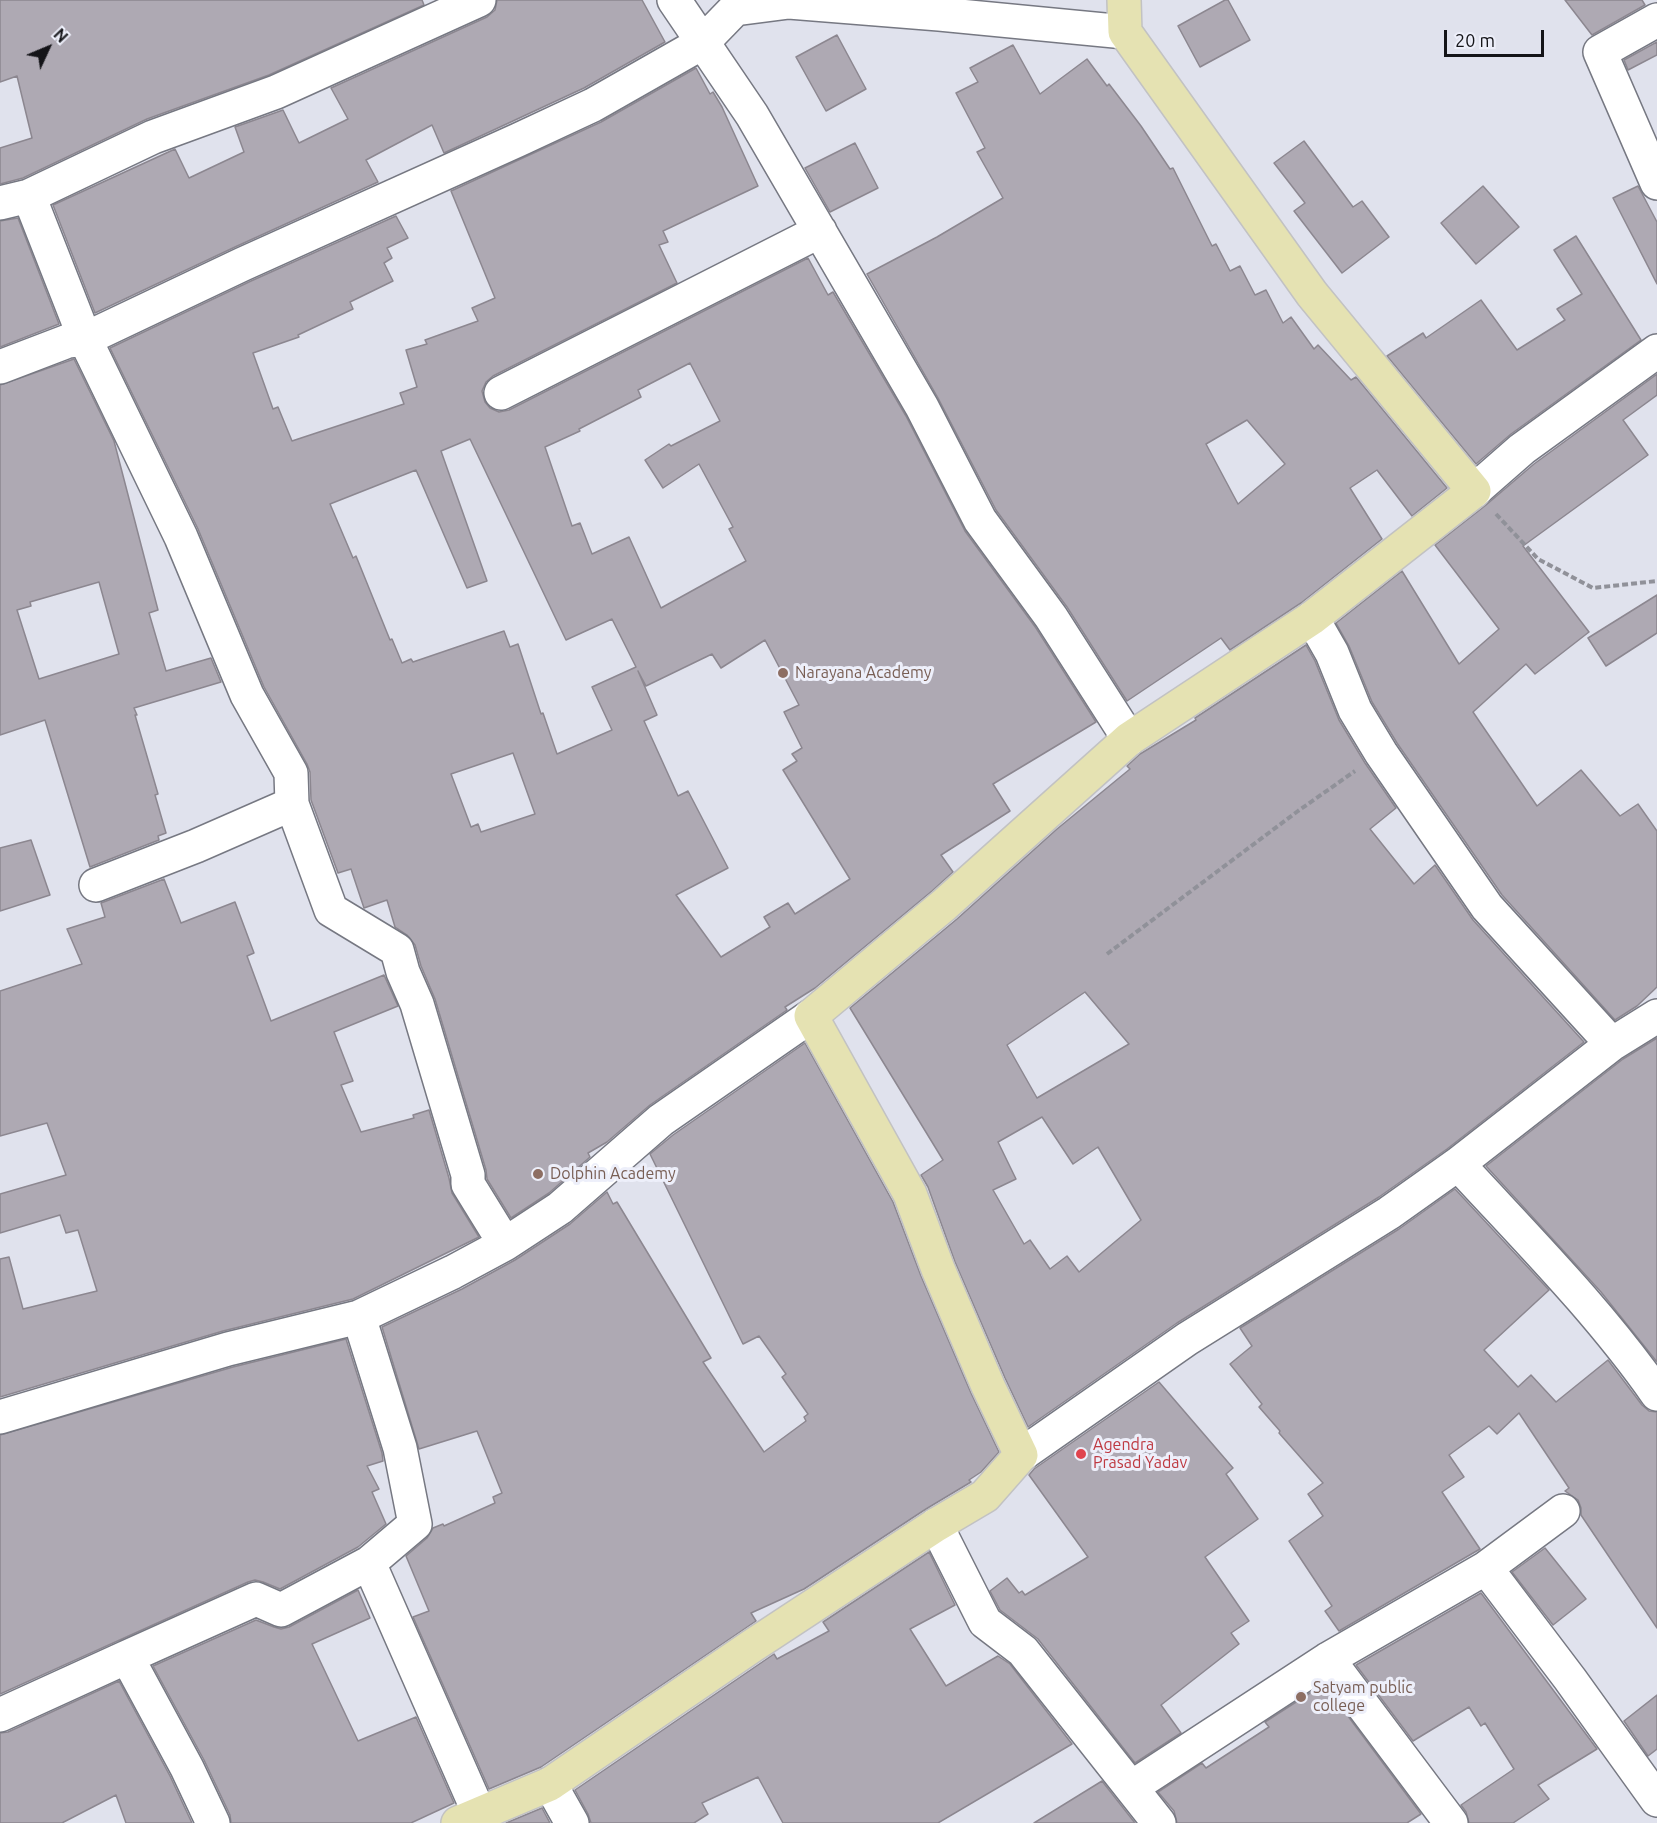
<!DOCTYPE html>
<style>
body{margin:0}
#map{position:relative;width:1657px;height:1823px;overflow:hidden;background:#e0e2ed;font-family:Ubuntu,sans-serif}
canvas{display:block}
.north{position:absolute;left:18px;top:18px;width:60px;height:60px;-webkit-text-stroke:4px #edeffa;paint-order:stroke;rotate:46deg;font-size:16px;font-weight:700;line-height:24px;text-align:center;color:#141418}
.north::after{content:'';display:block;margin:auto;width:21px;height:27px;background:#141418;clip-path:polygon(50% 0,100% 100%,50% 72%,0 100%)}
.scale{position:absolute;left:1444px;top:30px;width:100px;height:27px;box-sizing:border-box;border:3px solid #141418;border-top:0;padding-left:8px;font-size:18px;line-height:21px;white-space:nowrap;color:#141418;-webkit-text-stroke:4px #edeffa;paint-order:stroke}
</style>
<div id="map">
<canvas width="1657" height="1823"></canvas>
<div class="north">N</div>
<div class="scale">20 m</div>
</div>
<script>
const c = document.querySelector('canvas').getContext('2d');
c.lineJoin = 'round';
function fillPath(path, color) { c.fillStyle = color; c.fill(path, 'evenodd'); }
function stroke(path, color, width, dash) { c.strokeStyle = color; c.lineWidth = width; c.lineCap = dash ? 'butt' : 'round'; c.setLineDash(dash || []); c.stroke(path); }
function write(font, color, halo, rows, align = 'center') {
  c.font = font + ' Ubuntu,sans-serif'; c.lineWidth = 6; c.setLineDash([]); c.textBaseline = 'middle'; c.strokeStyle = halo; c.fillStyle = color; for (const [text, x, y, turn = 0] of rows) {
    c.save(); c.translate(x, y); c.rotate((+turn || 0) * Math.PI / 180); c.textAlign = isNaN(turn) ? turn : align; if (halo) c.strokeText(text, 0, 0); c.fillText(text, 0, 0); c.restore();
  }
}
const building = new Path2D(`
 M 0,0 L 422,0 L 424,5 L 269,75 L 147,119 L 23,178 L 0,184 L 0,148 L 32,138 L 17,76 L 0,82 Z
 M 497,0 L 642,0 L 665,42 L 584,88 L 444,153 L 432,125 L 366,160 L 378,182 L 235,247 L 95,313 L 53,205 L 175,149 L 189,178 L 244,152 L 235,127 L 283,110 L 299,143 L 348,119 L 331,88 L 487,17 L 495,10 Z
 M 1225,0 L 1228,0 L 1250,40 L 1200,67 L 1178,26 Z
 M 1565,0 L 1642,0 L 1645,5 L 1592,35 Z
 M 837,35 L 866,89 L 826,111 L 796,57 Z
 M 1657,42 L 1657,55 L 1628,70 L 1624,60 Z
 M 1013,45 L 1040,94 L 1087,59 L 1107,86 L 1109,84 L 1141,126 L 1170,169 L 1173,168 L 1212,246 L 1216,244 L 1230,271 L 1240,266 L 1255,295 L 1266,290 L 1283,323 L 1291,317 L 1314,349 L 1318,345 L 1351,380 L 1356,377 L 1447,488 L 1412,516 L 1377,470 L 1350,488 L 1382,539 L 1301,603 L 1230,650 L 1221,638 L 1127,701 L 1067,607 L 996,510 L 938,398 L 867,274 L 937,237 L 1003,198 L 977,152 L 985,148 L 956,93 L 978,82 L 970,68 ZM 1247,420 L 1285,464 L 1238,504 L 1206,444 Z
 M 696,68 L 710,94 L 713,92 L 722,107 L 758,186 L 663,231 L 668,242 L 659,245 L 677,283 L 493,376 L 486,382 L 482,391 L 485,402 L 490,408 L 499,412 L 509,410 L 808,258 L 828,295 L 833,292 L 906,416 L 965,531 L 1036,628 L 1096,722 L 993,784 L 1010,811 L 941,855 L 953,872 L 932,891 L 815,988 L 785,1007 L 787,1010 L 650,1105 L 607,1142 L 588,1153 L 590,1157 L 549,1193 L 511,1218 L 487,1179 L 486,1170 L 435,999 L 421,966 L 415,945 L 407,935 L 395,927 L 387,900 L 364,908 L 351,869 L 338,873 L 311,800 L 310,772 L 307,764 L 264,687 L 198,529 L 110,348 L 251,281 L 396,216 L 408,238 L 387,248 L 392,258 L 384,263 L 393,281 L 350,302 L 353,309 L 298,335 L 299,337 L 253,353 L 273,409 L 278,407 L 292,441 L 404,404 L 400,393 L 417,387 L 406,350 L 427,344 L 425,340 L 478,321 L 472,308 L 495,298 L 451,191 L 601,122 ZM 690,363 L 720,421 L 671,446 L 669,444 L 645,460 L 663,488 L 699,464 L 733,527 L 729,529 L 746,561 L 661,608 L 629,537 L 592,554 L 580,523 L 572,526 L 545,447 L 580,431 L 579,429 L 641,397 L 638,390 ZM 470,439 L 566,640 L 612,619 L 636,667 L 592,687 L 612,730 L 557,754 L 543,713 L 541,714 L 518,644 L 510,647 L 504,631 L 413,662 L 411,659 L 402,663 L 392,639 L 390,640 L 356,556 L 353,558 L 330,504 L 416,470 L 467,588 L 487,581 L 441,451 ZM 765,640 L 799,705 L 784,712 L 802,748 L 792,754 L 797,761 L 783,770 L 850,879 L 795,914 L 788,903 L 764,917 L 770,927 L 721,957 L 676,895 L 728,868 L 688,791 L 678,796 L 644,721 L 657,715 L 638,671 L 646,686 L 712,654 L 721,668 ZM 513,753 L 535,814 L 481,832 L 478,824 L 471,827 L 451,774 Z
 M 1304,141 L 1353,207 L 1362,201 L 1389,237 L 1342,273 L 1294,211 L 1305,203 L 1274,163 Z
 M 855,143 L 878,188 L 830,212 L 805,168 Z
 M 1483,186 L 1519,227 L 1476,264 L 1441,223 Z
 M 1638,186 L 1657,222 L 1657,284 L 1613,198 Z
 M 18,218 L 59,324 L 0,347 L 0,221 Z
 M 1576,236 L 1641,340 L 1511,434 L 1476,464 L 1387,356 L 1423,333 L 1426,338 L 1481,300 L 1517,350 L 1565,320 L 1557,309 L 1582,294 L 1554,250 Z
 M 74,359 L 114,441 L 158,610 L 149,613 L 166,671 L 211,658 L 221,682 L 134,708 L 137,715 L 135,715 L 158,794 L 155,795 L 166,833 L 158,836 L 159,840 L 90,867 L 45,720 L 0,735 L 0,385 ZM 99,582 L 119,654 L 39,679 L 17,610 L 31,606 L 30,602 Z
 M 1657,374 L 1657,395 L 1623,420 L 1648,455 L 1523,546 L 1589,632 L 1535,674 L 1526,664 L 1473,712 L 1537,806 L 1581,770 L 1620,816 L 1638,804 L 1657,831 L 1657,987 L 1637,1006 L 1615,1020 L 1502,895 L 1397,743 L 1372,702 L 1349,646 L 1336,623 L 1402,571 L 1459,664 L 1499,629 L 1435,545 L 1486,505 L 1534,464 Z
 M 1657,595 L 1657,633 L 1606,666 L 1588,638 Z
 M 1306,645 L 1315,661 L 1339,720 L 1365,763 L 1396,808 L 1370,829 L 1414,884 L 1435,865 L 1473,920 L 1584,1042 L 1447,1149 L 1379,1197 L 1177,1323 L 1028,1427 L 1005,1378 L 955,1262 L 928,1187 L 921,1175 L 943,1160 L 850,1008 L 957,919 L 1057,829 L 1130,769 L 1127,766 L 1140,754 L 1196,720 L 1195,718 ZM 1085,992 L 1129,1044 L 1037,1098 L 1007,1045 ZM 1042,1117 L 1073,1164 L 1098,1147 L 1141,1220 L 1079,1272 L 1067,1256 L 1050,1269 L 1030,1240 L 1024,1244 L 993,1190 L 1016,1179 L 998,1142 Z
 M 31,840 L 50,895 L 0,911 L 0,848 Z
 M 164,879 L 181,923 L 235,902 L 254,953 L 247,956 L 271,1021 L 384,975 L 398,1006 L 334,1032 L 353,1081 L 341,1085 L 361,1132 L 414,1118 L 413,1115 L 429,1110 L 449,1178 L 452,1193 L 479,1237 L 353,1299 L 223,1331 L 0,1397 L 0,1259 L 9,1257 L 23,1309 L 97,1291 L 78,1230 L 66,1233 L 60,1215 L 0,1233 L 0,1194 L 66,1175 L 47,1123 L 0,1136 L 0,991 L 82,964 L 67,929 L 105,917 L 101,903 Z
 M 1657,1038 L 1657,1362 L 1601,1292 L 1486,1166 L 1623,1059 Z
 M 805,1043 L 893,1202 L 921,1276 L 971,1393 L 999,1452 L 981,1472 L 969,1480 L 971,1482 L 926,1509 L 804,1589 L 751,1613 L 756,1621 L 541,1767 L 489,1789 L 413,1617 L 429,1611 L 406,1556 L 427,1538 L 433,1528 L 443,1524 L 444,1526 L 495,1503 L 493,1497 L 502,1493 L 477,1431 L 419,1449 L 382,1327 L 462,1289 L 515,1260 L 570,1224 L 607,1192 L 613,1204 L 617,1202 L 711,1358 L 703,1362 L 764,1452 L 806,1421 L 804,1417 L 808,1414 L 782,1377 L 786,1374 L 759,1336 L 743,1344 L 650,1154 L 673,1135 Z
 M 1455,1189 L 1549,1290 L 1484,1350 L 1518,1387 L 1531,1375 L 1556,1402 L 1608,1360 L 1642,1405 L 1649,1411 L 1657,1412 L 1657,1628 L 1581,1515 L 1581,1508 L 1578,1500 L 1565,1491 L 1569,1488 L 1519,1413 L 1497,1434 L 1489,1426 L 1449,1455 L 1464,1477 L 1442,1492 L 1480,1549 L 1339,1631 L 1325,1611 L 1332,1606 L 1289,1541 L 1323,1516 L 1308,1494 L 1323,1483 L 1279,1433 L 1280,1431 L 1259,1407 L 1262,1404 L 1230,1364 L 1252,1346 L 1240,1328 L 1399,1229 Z
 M 346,1339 L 382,1453 L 383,1461 L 367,1466 L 379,1489 L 372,1492 L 386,1524 L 358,1547 L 280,1589 L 263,1582 L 255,1580 L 248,1582 L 0,1694 L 0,1435 L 233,1367 Z
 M 1159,1382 L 1233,1468 L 1226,1474 L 1258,1519 L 1205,1557 L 1249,1621 L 1231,1633 L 1239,1644 L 1161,1705 L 1181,1733 L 1135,1763 L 1038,1639 L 1000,1610 L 990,1591 L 1007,1578 L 1019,1593 L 1022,1591 L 1025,1595 L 1088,1557 L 1029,1475 L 1034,1469 Z
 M 1545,1548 L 1586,1599 L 1553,1625 L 1512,1572 Z
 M 929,1552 L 955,1605 L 910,1629 L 946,1686 L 998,1656 L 1010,1664 L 1072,1744 L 938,1823 L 783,1823 L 758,1777 L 702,1803 L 708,1814 L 694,1823 L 591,1823 L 588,1814 L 575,1790 L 774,1654 L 777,1659 L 829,1631 L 823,1622 Z
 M 358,1590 L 370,1618 L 312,1644 L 358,1741 L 416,1717 L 454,1803 L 411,1823 L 231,1823 L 230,1815 L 204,1760 L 153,1666 L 256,1620 L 274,1627 L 281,1629 L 289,1627 Z
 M 1481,1593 L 1597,1749 L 1538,1785 L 1549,1799 L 1513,1823 L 1469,1823 L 1466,1812 L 1461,1805 L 1514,1769 L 1485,1723 L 1481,1726 L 1469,1707 L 1413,1741 L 1356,1665 Z
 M 119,1681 L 170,1776 L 192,1823 L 126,1823 L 116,1795 L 62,1823 L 0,1823 L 0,1733 L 8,1732 Z
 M 1324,1684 L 1421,1814 L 1407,1823 L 1177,1823 L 1174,1811 L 1158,1792 L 1202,1763 L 1206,1768 L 1269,1727 L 1265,1722 Z
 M 1657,1695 L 1657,1749 L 1648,1756 L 1624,1721 Z
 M 1102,1781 L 1135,1823 L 1034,1823 Z
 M 542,1808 L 550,1823 L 506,1823 Z`);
const path = new Path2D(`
 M 1496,514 L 1538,559 L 1593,588 L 1657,581
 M 1107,954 L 1298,811 L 1355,771`);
const minor = new Path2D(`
 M 674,0 L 752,115 L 922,407 L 980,520 L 1051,617 L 1129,739
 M 1657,20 L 1600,52 L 1657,183
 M 29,196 L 85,339 L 181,537 L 247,695 L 291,773 L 292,804 L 331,910 L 397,950 L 403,972 L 417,1004 L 468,1175 L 468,1184 L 505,1244
 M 0,203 L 29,196 L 153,137 L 276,92 L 479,0
 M 0,367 L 68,341 L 85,339 L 243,264 L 518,140 L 593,105 L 702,43 L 735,9 L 789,2 L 939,14 L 1125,32
 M 501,393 L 820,231
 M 1474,491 L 1522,449 L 1657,351
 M 1312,618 L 1332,653 L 1355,710 L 1381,753 L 1487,907 L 1612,1044
 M 96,885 L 196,846 L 292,804
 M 1458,1164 C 1526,1238 1599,1311 1657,1394
 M 359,1317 L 400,1448 L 415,1524 L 369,1563 L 479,1813
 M 0,1417 L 228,1349 L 359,1317 L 453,1272 L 505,1244 L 560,1208 L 661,1120 L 811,1016
 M 1021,1455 L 1187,1339 L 1389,1213 L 1458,1164 L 1612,1044 L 1657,1016
 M 936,1525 L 985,1622 L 1023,1651 L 1159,1823
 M 1486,1568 L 1570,1679 L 1657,1800
 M 127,1657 L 256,1599 L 281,1610 L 369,1563
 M 1328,1659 L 1451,1823
 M 0,1715 L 127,1657 L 187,1768 L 213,1823
 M 550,1784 L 572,1823
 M 1132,1787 L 1328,1659 L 1486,1568 L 1563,1511`);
const major = new Path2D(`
 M 458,1823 L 550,1784 L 752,1646 L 936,1525 L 985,1496 L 1021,1455 L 988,1386 L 938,1269 L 910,1194 L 811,1016 L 944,905 L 1129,739 L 1312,618 L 1474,491 L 1312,294 L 1125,32 L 1124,0`);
const markers = [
 [783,673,6,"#8d6e63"],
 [538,1174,6,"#8d6e63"],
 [1081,1454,6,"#e0444e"],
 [1301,1697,6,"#8d6e63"]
];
const educationNames = [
 ["Narayana Academy",795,673],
 ["Dolphin Academy",550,1174],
 ["Satyam public",1313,1688],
 ["college",1313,1706]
];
const healthNames = [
 ["Agendra",1093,1445],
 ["Prasad Yadav",1093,1463]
];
fillPath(building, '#aea9b3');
stroke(building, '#8c8790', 1.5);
stroke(minor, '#767882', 36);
stroke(major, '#c2c2c3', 36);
stroke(path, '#909199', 4, [6, 3]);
stroke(minor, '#fff', 33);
stroke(major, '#e5e2b2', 33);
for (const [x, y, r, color] of markers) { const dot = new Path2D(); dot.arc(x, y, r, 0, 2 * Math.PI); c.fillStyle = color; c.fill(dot); stroke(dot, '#edeffa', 2); }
write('16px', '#785e54', '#edeffa', educationNames, 'left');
write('16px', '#be3a42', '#edeffa', healthNames, 'left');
</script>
